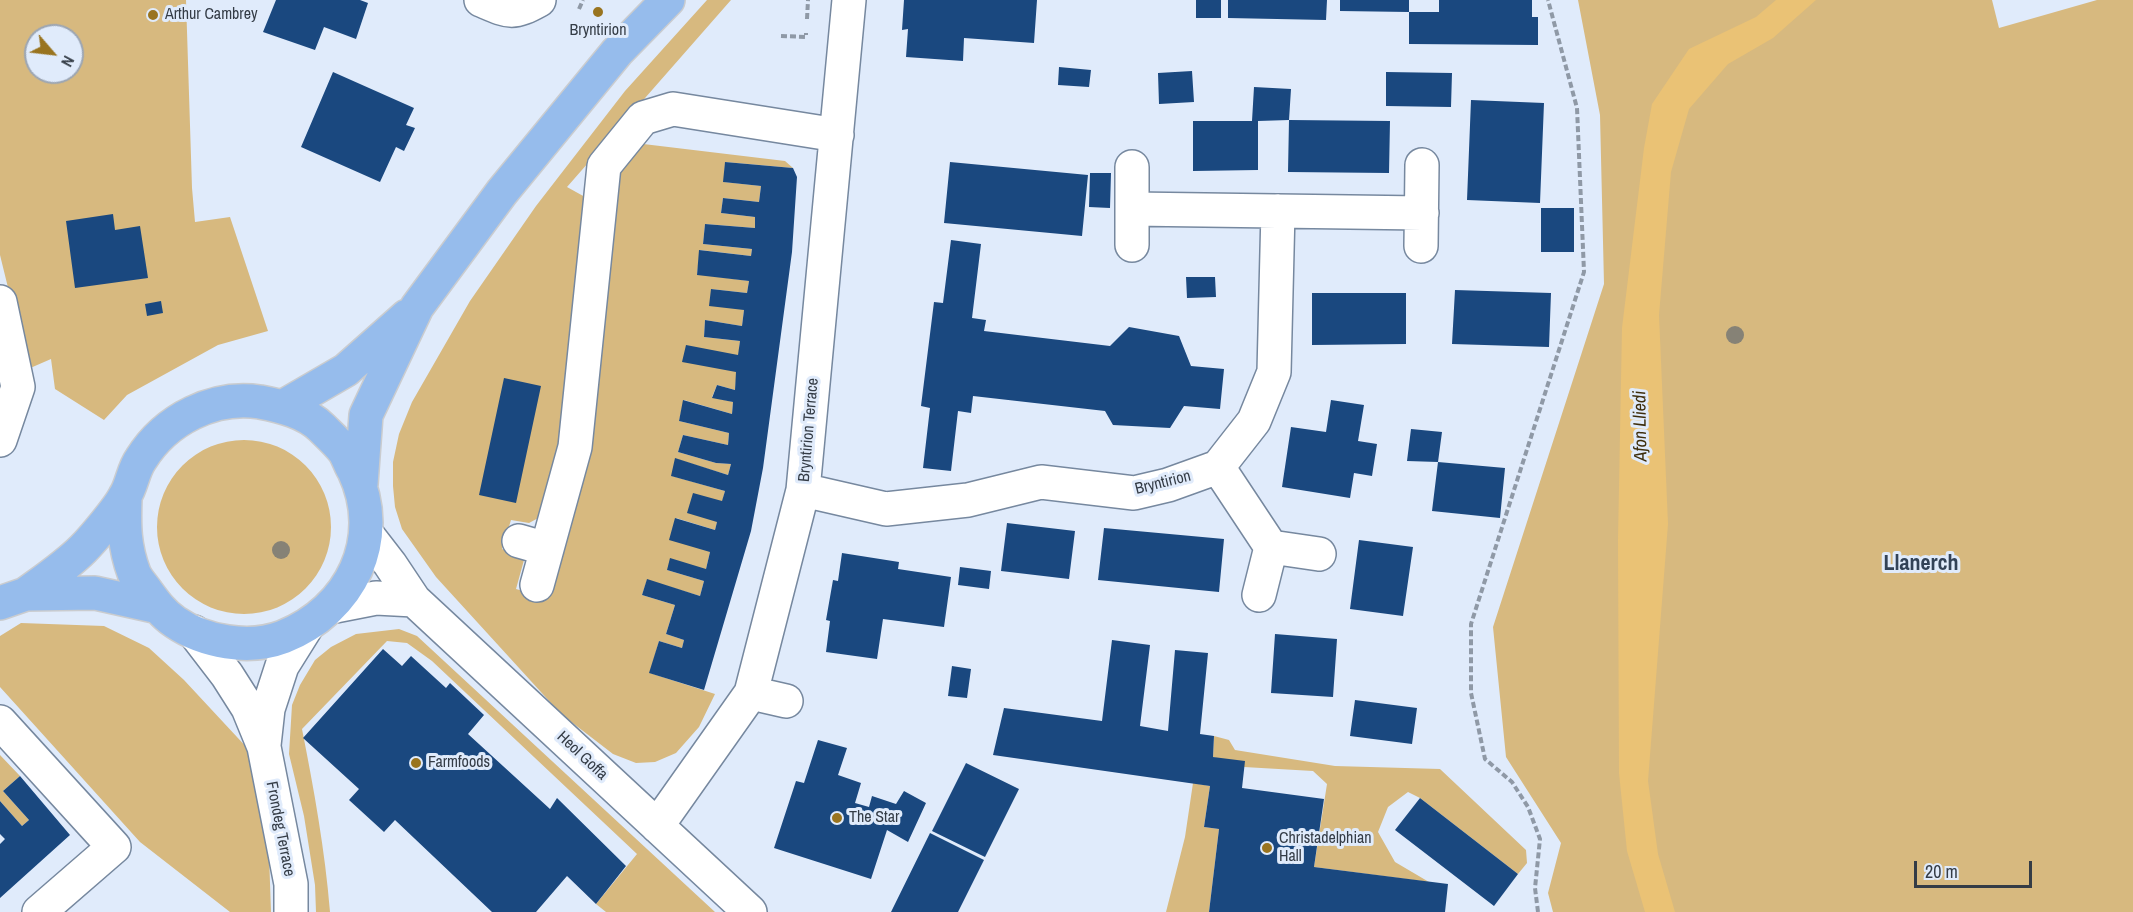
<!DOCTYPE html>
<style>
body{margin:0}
#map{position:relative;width:2133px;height:912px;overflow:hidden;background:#e0ebfb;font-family:"Archivo Narrow",sans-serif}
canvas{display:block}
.north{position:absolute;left:24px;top:24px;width:60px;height:60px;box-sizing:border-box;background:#e0ebfb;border:2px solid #9ba5b3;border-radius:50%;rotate:118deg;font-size:16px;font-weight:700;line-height:24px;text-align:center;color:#343c46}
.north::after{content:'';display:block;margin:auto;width:21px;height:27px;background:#99741f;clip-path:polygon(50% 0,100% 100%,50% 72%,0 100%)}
.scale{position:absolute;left:1914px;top:861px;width:118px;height:27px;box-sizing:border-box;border:3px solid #343c46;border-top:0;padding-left:8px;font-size:18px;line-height:21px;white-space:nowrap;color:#343c46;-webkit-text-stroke:4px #e0ebfb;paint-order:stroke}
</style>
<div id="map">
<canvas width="2133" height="912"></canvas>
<div class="north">N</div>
<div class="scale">20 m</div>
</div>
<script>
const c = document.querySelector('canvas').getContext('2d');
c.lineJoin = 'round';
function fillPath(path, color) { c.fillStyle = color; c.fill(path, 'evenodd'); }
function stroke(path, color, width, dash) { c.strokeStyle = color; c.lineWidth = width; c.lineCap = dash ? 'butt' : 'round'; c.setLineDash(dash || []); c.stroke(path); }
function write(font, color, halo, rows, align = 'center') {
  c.font = font + ' "Archivo Narrow",sans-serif'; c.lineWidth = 6; c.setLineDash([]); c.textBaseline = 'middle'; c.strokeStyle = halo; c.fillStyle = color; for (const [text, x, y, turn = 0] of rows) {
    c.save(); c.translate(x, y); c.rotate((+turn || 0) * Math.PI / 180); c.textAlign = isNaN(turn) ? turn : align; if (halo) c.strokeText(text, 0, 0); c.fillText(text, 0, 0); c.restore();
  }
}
const green = new Path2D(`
 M 0,0 L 186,0 L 192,188 L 195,222 L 230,217 L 268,331 L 218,345 L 127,395 L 104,420 L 55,389 L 51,359 L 28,369 L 0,255 ZM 36,36 L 72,36 L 72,72 L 36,72 Z
 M 707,0 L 731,0 L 567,187 L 585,197 L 562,444 L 542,516 L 529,523 L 511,520 L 502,549 L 524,560 L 516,589 L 544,597 L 620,161 L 635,143 L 785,161 L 793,168 L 725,162 L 724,182 L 761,186 L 759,202 L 723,198 L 721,213 L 755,217 L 755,228 L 705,224 L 703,244 L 752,249 L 751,256 L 700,250 L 697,274 L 749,281 L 747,293 L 711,289 L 744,310 L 742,326 L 705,320 L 704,337 L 740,341 L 735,390 L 717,385 L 712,397 L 733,402 L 732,414 L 684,400 L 679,421 L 729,433 L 728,445 L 683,435 L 678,452 L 716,463 L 731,464 L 728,475 L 676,459 L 672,476 L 725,491 L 715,530 L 676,518 L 710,552 L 706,569 L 667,570 L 704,581 L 700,596 L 647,580 L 642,595 L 675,605 L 666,634 L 684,640 L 682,648 L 659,641 L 650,673 L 715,694 L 699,727 L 676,753 L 655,762 L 636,763 L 613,754 L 561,714 L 436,577 L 402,529 L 395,507 L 393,486 L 393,462 L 399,434 L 412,402 L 470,301 L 536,206 L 625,91 Z
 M 1578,0 L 1992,0 L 1999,28 L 2097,0 L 2133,0 L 2133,912 L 1553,912 L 1548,893 L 1561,843 L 1506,757 L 1493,627 L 1604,284 L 1600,115 Z
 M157 527a87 87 0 1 1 174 0a87 87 0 1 1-174 0Z
 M 21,623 L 104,626 L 149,648 L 184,680 L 250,751 L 269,854 L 271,912 L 230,912 L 140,842 L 0,687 L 0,636 Z
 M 399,629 L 417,636 L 715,912 L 606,912 L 596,904 L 637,854 L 432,661 L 407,643 L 387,641 L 302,729 C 314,790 325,850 330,912 L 316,912 L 315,885 L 304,816 L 289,754 L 292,705 L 300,685 L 315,660 L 331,647 L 356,634 Z
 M 1214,736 L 1229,740 L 1235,750 L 1335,766 L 1440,769 L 1526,850 L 1527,863 L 1518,874 L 1420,798 L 1408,792 L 1388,807 L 1378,832 L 1395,862 L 1429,882 L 1314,867 L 1327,784 L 1313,771 L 1244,767 L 1213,757 Z
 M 0,755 L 20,776 L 3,791 L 29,820 L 22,826 L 0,801 Z
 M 1193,783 L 1210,786 L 1204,827 L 1219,829 L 1209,912 L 1166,912 L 1185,837 Z`);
const water = new Path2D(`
 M 1776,0 L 1816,0 L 1773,38 L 1728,64 L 1689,109 L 1671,172 L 1659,315 L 1668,524 L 1648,781 L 1658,854 L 1675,912 L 1645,912 L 1627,851 L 1619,773 L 1618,540 L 1622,328 L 1644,148 L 1652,104 L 1689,49 L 1756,17 Z`);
const building = new Path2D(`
 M 276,0 L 360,0 L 368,3 L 356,39 L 324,27 L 315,50 L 263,32 Z
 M 904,0 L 1037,0 L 1034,43 L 964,38 L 963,61 L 906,57 L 908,29 L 902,30 Z
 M 1196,0 L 1221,0 L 1221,18 L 1196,18 Z
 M 1228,0 L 1327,0 L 1326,20 L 1228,18 Z
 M 1340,0 L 1409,0 L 1409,12 L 1340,11 Z
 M 1439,0 L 1532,0 L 1532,17 L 1538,17 L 1538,45 L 1409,44 L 1409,12 L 1439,12 Z
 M 1059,67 L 1091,70 L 1089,87 L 1058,85 Z
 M 1192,71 L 1194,102 L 1159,104 L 1158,73 Z
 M 333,72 L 414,108 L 406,125 L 415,128 L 404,151 L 396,147 L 380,182 L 301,147 Z
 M 1386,72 L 1452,73 L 1451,107 L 1386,106 Z
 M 1254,87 L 1291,89 L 1289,120 L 1390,121 L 1389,173 L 1288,172 L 1289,120 L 1258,121 L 1258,170 L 1193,171 L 1193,121 L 1252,121 Z
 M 1471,100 L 1544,103 L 1540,203 L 1467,200 Z
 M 725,162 L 793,168 L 797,177 L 792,252 L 763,468 L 751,531 L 704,690 L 649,673 L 659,641 L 682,648 L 684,640 L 666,634 L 675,605 L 642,595 L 647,579 L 700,596 L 704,581 L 667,570 L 670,558 L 706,569 L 710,552 L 669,540 L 675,518 L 715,530 L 717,522 L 687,513 L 693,493 L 722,501 L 725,491 L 671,476 L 675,458 L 728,475 L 731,464 L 716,463 L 678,452 L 683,435 L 728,445 L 729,433 L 679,421 L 683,400 L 732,414 L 733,402 L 712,398 L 717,385 L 735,390 L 736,372 L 682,362 L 686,345 L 738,355 L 740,341 L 704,337 L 705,320 L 742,326 L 744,310 L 709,306 L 711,289 L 747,293 L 749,281 L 697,275 L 699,250 L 751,256 L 752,249 L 703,244 L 705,224 L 755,228 L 755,217 L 721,213 L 723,198 L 759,202 L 761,186 L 723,182 Z
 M 950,162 L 1088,175 L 1082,236 L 944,223 Z
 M 1090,173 L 1111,173 L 1110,208 L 1089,207 Z
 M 1541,208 L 1574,208 L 1574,252 L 1541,252 Z
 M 113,214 L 115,230 L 140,226 L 148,278 L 75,288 L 66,221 Z
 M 951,240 L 981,244 L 972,318 L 986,320 L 984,331 L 1110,346 L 1129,327 L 1179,336 L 1191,366 L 1224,369 L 1220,409 L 1184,406 L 1170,428 L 1113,425 L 1105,411 L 973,396 L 971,413 L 958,411 L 951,471 L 923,468 L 930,408 L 921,406 L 934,302 L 943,303 Z
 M 1186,277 L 1215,277 L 1216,297 L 1187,298 Z
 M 1455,290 L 1551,293 L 1549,347 L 1452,344 Z
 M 1312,293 L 1406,293 L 1406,344 L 1312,345 Z
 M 161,301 L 163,313 L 147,316 L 145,304 Z
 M 504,378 L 541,386 L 516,503 L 479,495 Z
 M 1331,400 L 1364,405 L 1358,441 L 1377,444 L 1372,476 L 1354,473 L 1350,498 L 1282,487 L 1291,427 L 1326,432 Z
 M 1411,429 L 1442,432 L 1438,462 L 1505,468 L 1500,518 L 1432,511 L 1438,462 L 1407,461 Z
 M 1007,523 L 1075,531 L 1069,579 L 1001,571 Z
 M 1104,528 L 1224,539 L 1219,592 L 1098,580 Z
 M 1359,540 L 1413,547 L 1403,616 L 1350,609 Z
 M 842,553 L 899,562 L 898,569 L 951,577 L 944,627 L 883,619 L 877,659 L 826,652 L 830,621 L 826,620 L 833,580 L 838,581 Z
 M 960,567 L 991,571 L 989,589 L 958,585 Z
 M 1275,634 L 1337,639 L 1333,697 L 1271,693 Z
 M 1112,640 L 1150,645 L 1140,726 L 1168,731 L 1175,650 L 1208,653 L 1200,734 L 1214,736 L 1213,757 L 1245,761 L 1242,788 L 1324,799 L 1314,867 L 1448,884 L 1445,912 L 1209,912 L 1219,829 L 1204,827 L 1210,786 L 993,755 L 1004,708 L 1102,721 Z
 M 383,649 L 402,666 L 411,656 L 446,688 L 450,683 L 484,715 L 468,734 L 550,809 L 557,798 L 626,866 L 596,904 L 567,876 L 536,912 L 492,912 L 395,820 L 384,832 L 349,800 L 359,789 L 303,738 Z
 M 952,666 L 971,669 L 967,698 L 948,696 Z
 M 1355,700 L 1417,708 L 1412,744 L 1350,736 Z
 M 818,740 L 847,748 L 838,775 L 861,783 L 855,803 L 869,807 L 872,796 L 896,804 L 904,791 L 926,803 L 908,842 L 887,830 L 871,879 L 774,848 L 796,781 L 804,783 Z
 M 966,763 L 1019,789 L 985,857 L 932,831 Z
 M 20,776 L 70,835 L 0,898 L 0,844 L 5,839 L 0,834 L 0,801 L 22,826 L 29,820 L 3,791 Z
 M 1420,798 L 1518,874 L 1494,906 L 1395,830 Z
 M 930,833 L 984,860 L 958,912 L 891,912 Z`);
const path = new Path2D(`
 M 579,9 L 583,0
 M 807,19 L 808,0
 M 781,36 L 806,37 L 806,33
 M 1538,912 L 1535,888 L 1540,839 L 1528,807 L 1512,782 L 1485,759 L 1471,693 L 1471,624 L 1584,272 L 1577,108 L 1548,0`);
const minor = new Path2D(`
 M 481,0 C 509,12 512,15 539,0
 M 1132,167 L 1132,245
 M 1132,209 L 1422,213
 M 1421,246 L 1422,165
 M 0,302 L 18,387 L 0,440
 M 1218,467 L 1271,547
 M 803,490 L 886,509 L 968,500 L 1041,482 L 1134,493 L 1168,485 L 1218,467 L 1254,421 L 1274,372 L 1278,211
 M 366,533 L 390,564 L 414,600 L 750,912
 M 519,541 L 547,549
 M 537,585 L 575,447 L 604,166 L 643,118 L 673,109 L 837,135
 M 1259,595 L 1271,547 L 1319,554
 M 330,607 L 376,598 L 414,600
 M 194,632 L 227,675 L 248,708 L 264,747 L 291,884 L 291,912
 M 751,693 L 786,701
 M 0,722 L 114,847 L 39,912
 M 264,745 L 268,709 L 282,666 L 307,626
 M 657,826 L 751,693 L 803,490 L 849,0`);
const major = new Path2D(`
 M 284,406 L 346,370 L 407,316
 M 361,484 L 366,415 L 417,307 L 502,192 L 617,52 L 668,0
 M 26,594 C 45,580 66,566 83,549 C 93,539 119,508 125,496 C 132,485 133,470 141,459 C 166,419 214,395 260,402 C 281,406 306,412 322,428 C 329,435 338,443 344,451 C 348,457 350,465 354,471 C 386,539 351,610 283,637 C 249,650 204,642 175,622 C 163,614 155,603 147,592 C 143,586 137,580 134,573 C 124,546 124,526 125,498
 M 0,603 L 26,594 L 95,593 L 158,607`);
const trees = [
 [1735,335],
 [281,550]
];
const markers = [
 [598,12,6,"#99741f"],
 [153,15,6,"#99741f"],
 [416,763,6,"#99741f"],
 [837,818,6,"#99741f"],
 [1267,848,6,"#99741f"]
];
const poiNames = [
 ["Arthur Cambrey",165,15],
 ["Bryntirion",598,31,"center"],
 ["Farmfoods",428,763],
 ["The Star",849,818],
 ["Christadelphian",1279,839],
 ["Hall",1279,857]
];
const streetNames = [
 ["Bryntirion Terrace",809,430,-85],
 ["Bryntirion",1163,483,-14],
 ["Heol Goffa",582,756,43],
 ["Frondeg Terrace",280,829,79]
];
const waterNames = [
 ["Afon Lliedi",1641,426,-91]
];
const districtNames = [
 ["Llanerch",1921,564]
];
fillPath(green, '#d7b97f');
fillPath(water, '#eac275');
fillPath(building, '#1a487f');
stroke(minor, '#76889f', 36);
stroke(major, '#cacccf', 36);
stroke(path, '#8f99a6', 4, [6, 3]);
stroke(minor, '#fff', 33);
stroke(major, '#96bcec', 33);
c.fillStyle = '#868276';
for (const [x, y] of trees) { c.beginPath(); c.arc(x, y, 9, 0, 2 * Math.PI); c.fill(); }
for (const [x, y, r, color] of markers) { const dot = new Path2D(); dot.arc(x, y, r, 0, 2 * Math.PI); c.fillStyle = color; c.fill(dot); stroke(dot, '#e0ebfb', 2); }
write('16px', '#343c46', '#e0ebfb', poiNames, 'left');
write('16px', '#343c46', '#e0ebfb', streetNames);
write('italic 18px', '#3e2e0c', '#e0ebfb', waterNames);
write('bold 22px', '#324257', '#e0ebfb', districtNames);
</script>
